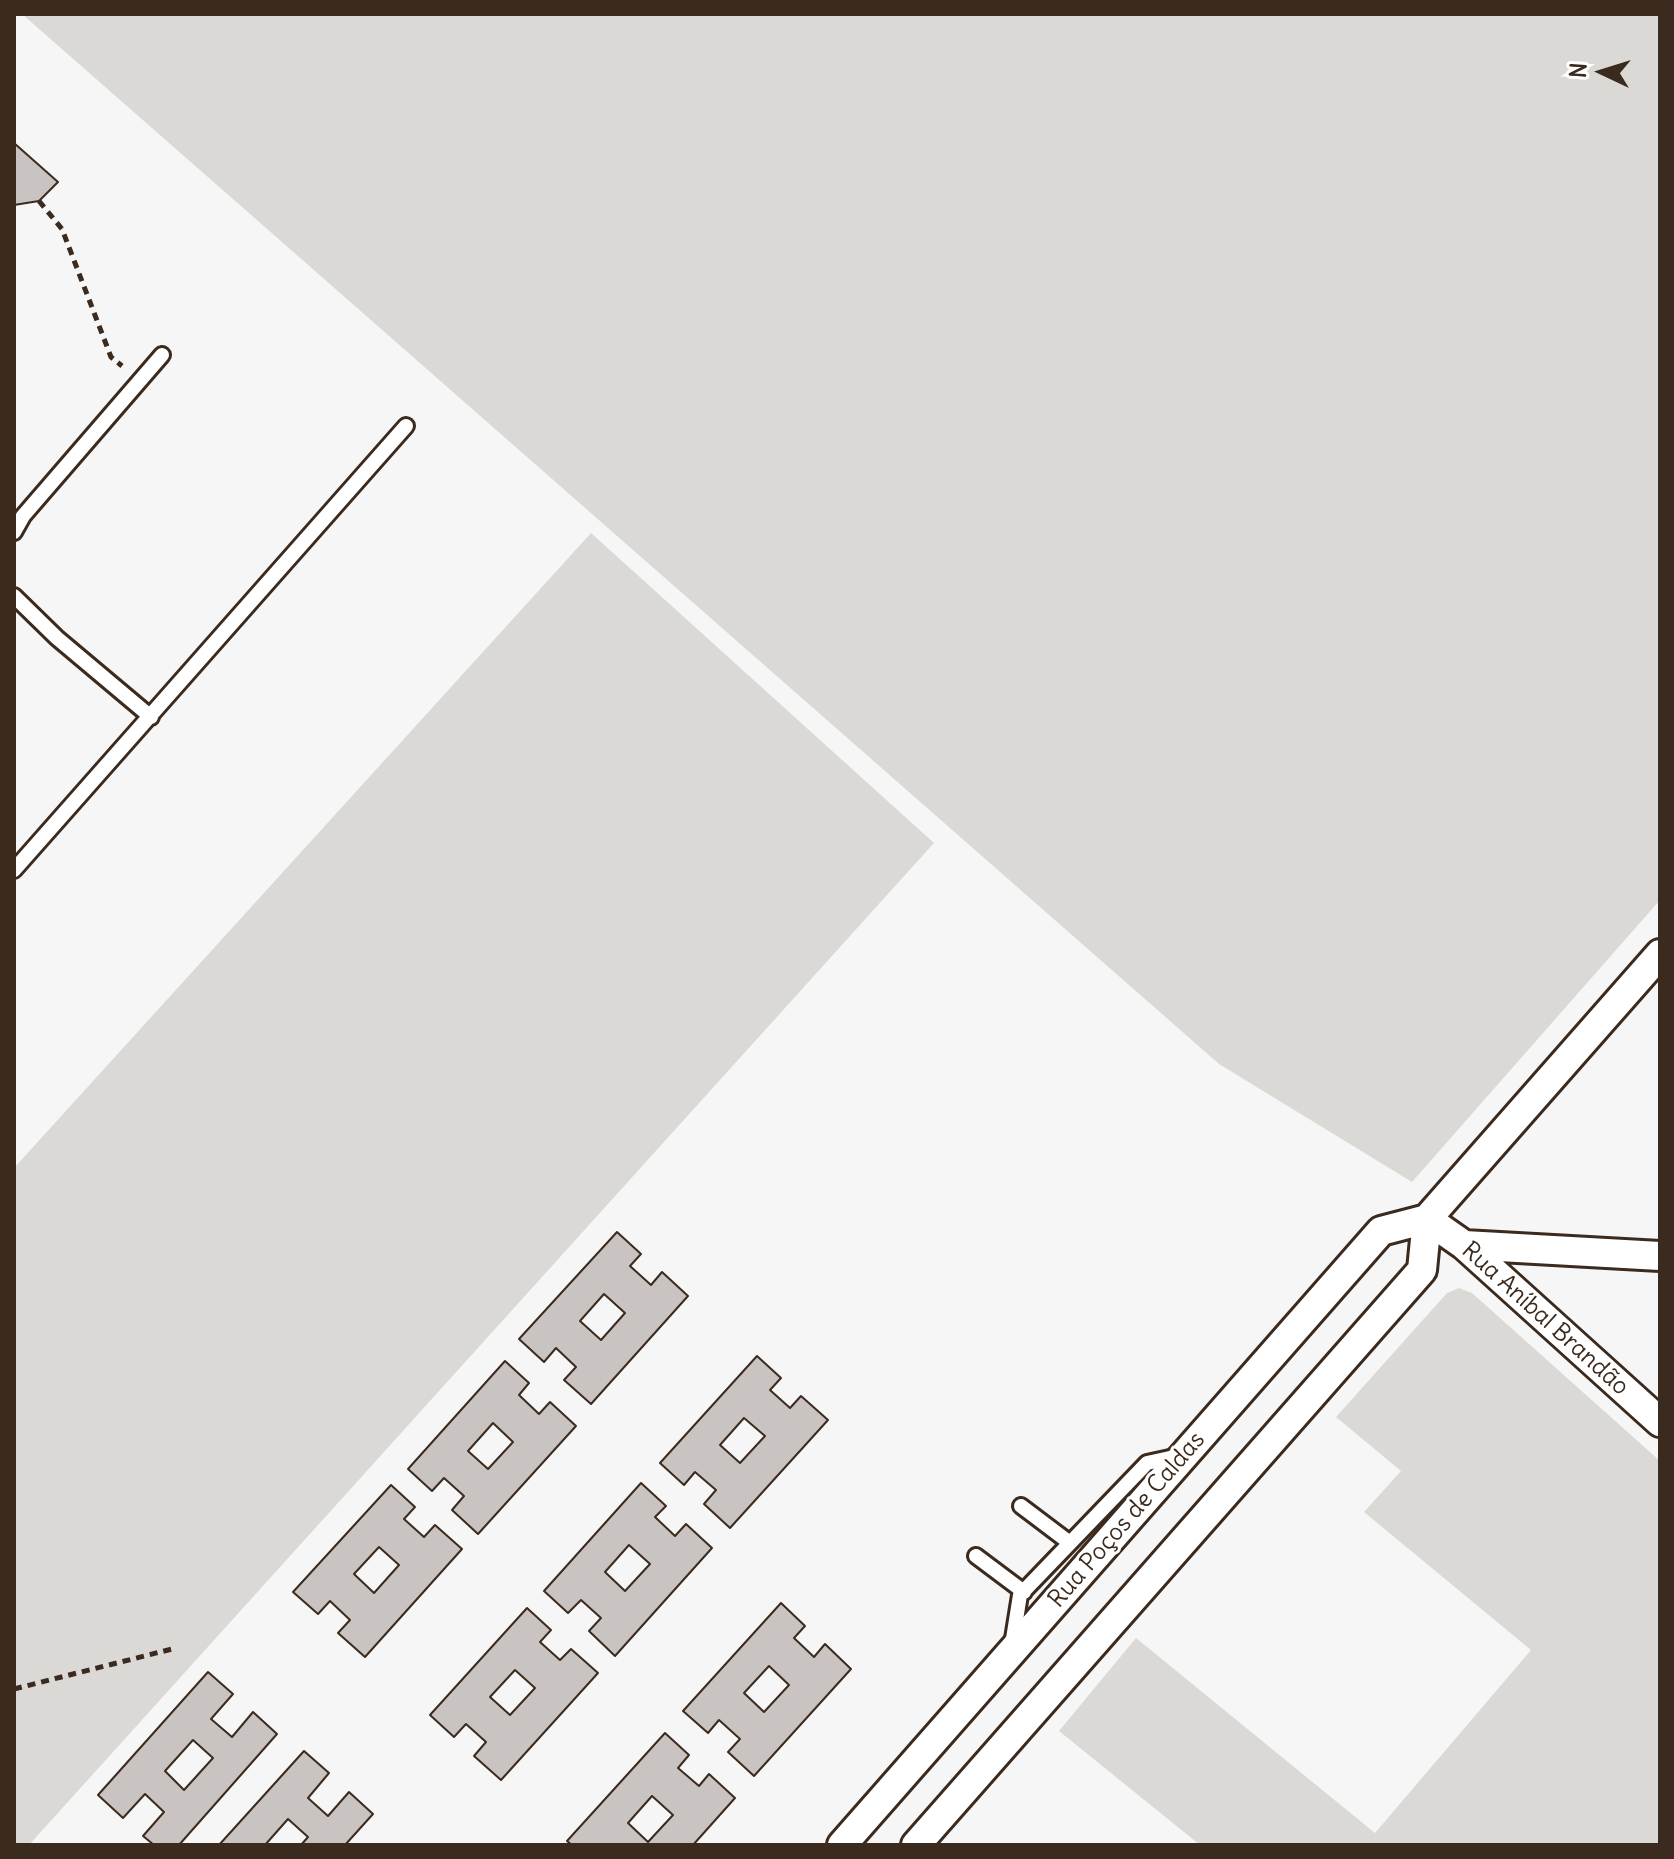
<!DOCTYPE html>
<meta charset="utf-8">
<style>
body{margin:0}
#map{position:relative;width:1674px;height:1859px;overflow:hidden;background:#f7f6f6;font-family:Delius,sans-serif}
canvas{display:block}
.frame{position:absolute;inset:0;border:16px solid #3b2a1e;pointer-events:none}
.north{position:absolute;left:1562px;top:32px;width:80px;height:80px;-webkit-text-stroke:6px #fff;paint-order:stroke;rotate:274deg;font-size:22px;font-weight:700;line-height:32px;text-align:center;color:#3b2a1e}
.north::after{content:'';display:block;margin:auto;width:28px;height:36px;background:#3b2a1e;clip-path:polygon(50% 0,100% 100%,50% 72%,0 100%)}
</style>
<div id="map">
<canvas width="1674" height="1859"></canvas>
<div class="frame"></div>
<div class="north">N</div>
</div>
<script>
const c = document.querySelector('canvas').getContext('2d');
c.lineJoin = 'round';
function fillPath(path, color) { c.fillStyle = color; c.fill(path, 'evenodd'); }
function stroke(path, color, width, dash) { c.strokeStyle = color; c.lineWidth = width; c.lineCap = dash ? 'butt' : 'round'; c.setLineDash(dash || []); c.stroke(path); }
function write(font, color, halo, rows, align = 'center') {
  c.font = font + ' Delius,sans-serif'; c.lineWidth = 6; c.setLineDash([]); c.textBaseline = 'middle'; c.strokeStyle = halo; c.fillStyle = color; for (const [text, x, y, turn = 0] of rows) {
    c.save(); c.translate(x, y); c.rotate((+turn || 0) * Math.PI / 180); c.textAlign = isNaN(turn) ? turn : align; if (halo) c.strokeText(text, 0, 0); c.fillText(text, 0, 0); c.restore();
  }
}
const green = new Path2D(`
 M 22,14 L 1660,14 L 1660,900 L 1412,1182 L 1219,1064 Z
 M 591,533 L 934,843 L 29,1845 L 14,1845 L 14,1168 Z
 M 1459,1288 L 1472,1293 L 1660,1461 L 1660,1845 L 1200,1845 L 1059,1731 L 1136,1638 L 1375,1833 L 1531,1650 L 1364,1512 L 1401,1471 L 1336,1417 L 1447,1293 Z`);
const building = new Path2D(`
 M 14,143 L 58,182 L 39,201 L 14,205 Z
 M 617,1232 L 641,1254 L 630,1266 L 651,1285 L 662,1272 L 688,1296 L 591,1404 L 564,1380 L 576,1367 L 556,1348 L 544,1362 L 519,1339 ZM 604,1294 L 625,1313 L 601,1340 L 580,1321 Z
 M 757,1356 L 781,1378 L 770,1390 L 790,1408 L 801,1396 L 828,1420 L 730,1528 L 704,1504 L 716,1490 L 695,1472 L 684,1485 L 660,1463 ZM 744,1418 L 765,1436 L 740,1463 L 720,1445 Z
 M 505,1361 L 529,1383 L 519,1395 L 539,1414 L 550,1402 L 576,1426 L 478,1534 L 452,1510 L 464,1496 L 444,1478 L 432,1491 L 408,1469 ZM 493,1423 L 513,1442 L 488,1469 L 468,1451 Z
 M 641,1483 L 666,1506 L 655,1517 L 675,1536 L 686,1524 L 712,1548 L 615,1656 L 589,1631 L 601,1618 L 581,1600 L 568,1613 L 544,1591 ZM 629,1545 L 650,1564 L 625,1591 L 605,1572 Z
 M 391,1485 L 415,1507 L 404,1519 L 424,1537 L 435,1525 L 462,1549 L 365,1657 L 338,1633 L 350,1620 L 330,1601 L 318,1614 L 293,1592 ZM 379,1547 L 399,1565 L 374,1593 L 354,1574 Z
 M 781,1603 L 805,1626 L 794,1638 L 814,1657 L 825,1644 L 851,1669 L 754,1776 L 728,1752 L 740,1739 L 719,1720 L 708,1733 L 683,1711 ZM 769,1666 L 789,1685 L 764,1712 L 744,1693 Z
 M 527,1608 L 551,1630 L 540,1642 L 560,1660 L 571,1649 L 598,1673 L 501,1780 L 474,1756 L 486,1742 L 466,1724 L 454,1737 L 430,1715 ZM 515,1670 L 535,1688 L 510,1715 L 490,1697 Z
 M 208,1672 L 233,1694 L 211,1719 L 232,1737 L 253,1712 L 277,1734 L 179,1845 L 154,1845 L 143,1836 L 164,1812 L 145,1794 L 123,1818 L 98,1795 ZM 193,1740 L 213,1758 L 184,1790 L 165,1771 Z
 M 665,1733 L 689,1755 L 678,1768 L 699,1786 L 709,1774 L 735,1798 L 693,1845 L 572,1845 L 567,1841 ZM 652,1796 L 673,1815 L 648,1842 L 628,1823 Z
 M 304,1751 L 329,1773 L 308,1798 L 328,1816 L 349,1792 L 373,1814 L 345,1845 L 301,1845 L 308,1837 L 288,1819 L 265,1845 L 219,1845 Z`);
const path = new Path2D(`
 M 39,201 L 62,229 L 111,357 L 122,366
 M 14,1689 L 176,1648`);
const lane = new Path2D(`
 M 14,532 L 23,516 L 162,355
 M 14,596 L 57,638 L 151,717
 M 14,870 L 406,426
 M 1021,1506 L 1070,1543
 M 976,1556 L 1024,1592
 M 1012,1645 L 1020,1595 L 1147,1463 L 1179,1456`);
const street = new Path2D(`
 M 1427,1219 L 1464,1245 L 1660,1422
 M 1464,1245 L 1660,1256
 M 842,1845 L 1381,1231 L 1427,1219 L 1660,954
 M 916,1845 L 1422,1270 L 1427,1219`);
const streetNames = [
 ["Rua Aníbal Brandão",1545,1319,42],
 ["Rua Poços de Caldas",1127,1520,-49]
];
fillPath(green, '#dbd9d6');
fillPath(building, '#c9c3c1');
stroke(building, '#3b2a1e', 2);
stroke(lane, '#3b2a1e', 20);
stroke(street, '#3b2a1e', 34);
stroke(path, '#3b2a1e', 5, [8, 6]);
stroke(lane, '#fff', 14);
stroke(street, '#fff', 28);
write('24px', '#3b2a1e', '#fff', streetNames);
</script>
